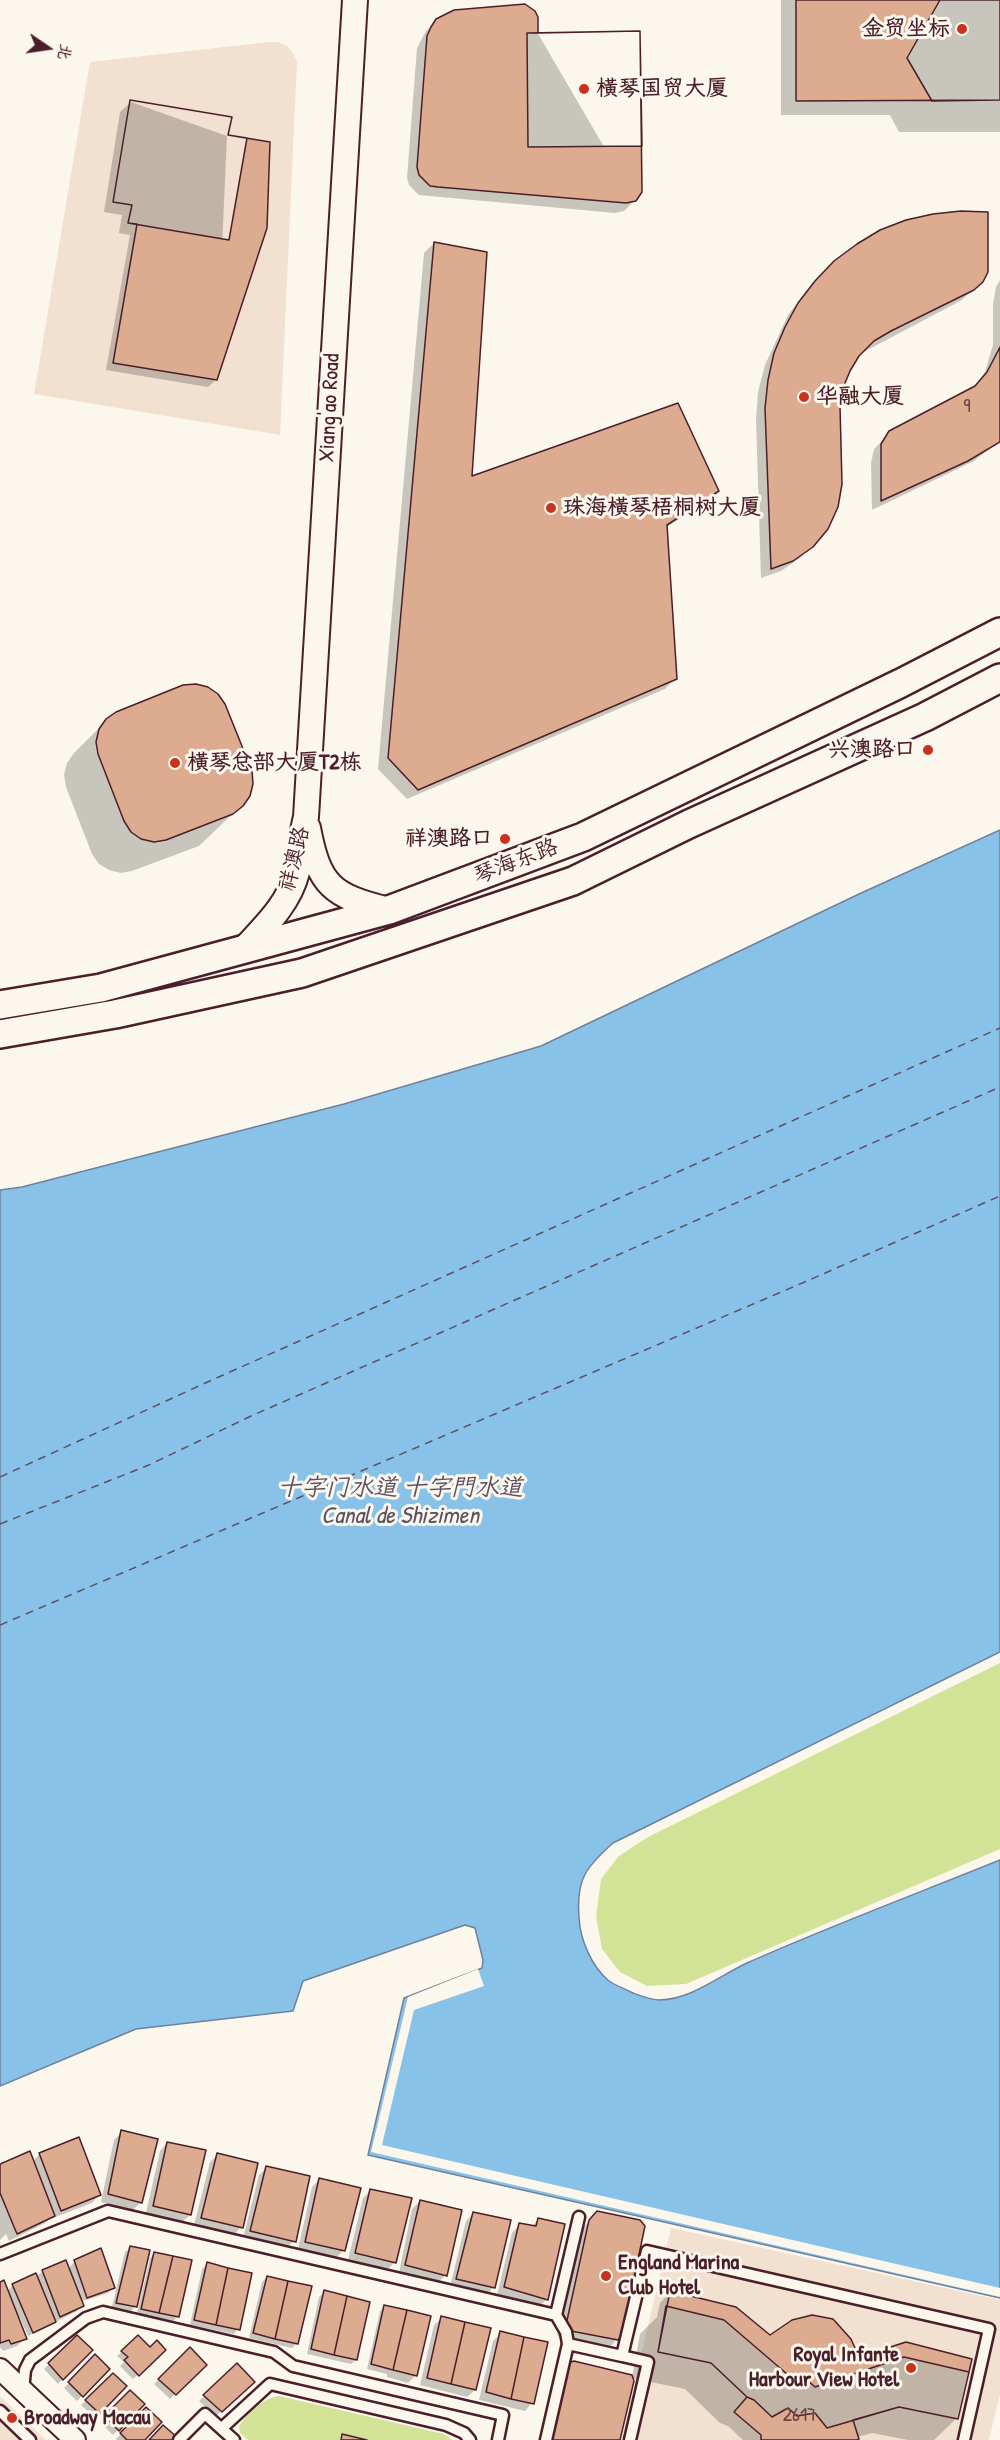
<!DOCTYPE html>
<meta charset="utf-8">
<style>
body{margin:0}
#map{position:relative;width:1000px;height:2440px;overflow:hidden;background:#fbf7ec;font-family:"Patrick Hand","LXGW WenKai TC",sans-serif}
canvas{display:block}
.north{position:absolute;left:18px;top:18px;width:60px;height:60px;-webkit-text-stroke:4px #fbf7ec;paint-order:stroke;rotate:103deg;font-size:16px;font-weight:700;line-height:24px;text-align:center;color:#4a1f2b}
.north::after{content:'';display:block;margin:auto;width:21px;height:27px;background:#4a1f2b;clip-path:polygon(50% 0,100% 100%,50% 72%,0 100%)}
</style>
<div id="map">
<canvas width="1000" height="2440"></canvas>
<div class="north">北</div>
</div>
<script>
const c = document.querySelector('canvas').getContext('2d');
c.lineJoin = 'round';
function fillPath(path, color) { c.fillStyle = color; c.fill(path, 'evenodd'); }
function stroke(path, color, width, dash) { c.strokeStyle = color; c.lineWidth = width; c.lineCap = dash ? 'butt' : 'round'; c.setLineDash(dash || []); c.stroke(path); }
function write(font, color, halo, rows, align = 'center') {
  c.font = font + ' "Patrick Hand","LXGW WenKai TC",sans-serif'; c.lineWidth = 6; c.setLineDash([]); c.textBaseline = 'middle'; c.strokeStyle = halo; c.fillStyle = color; for (const [text, x, y, turn = 0] of rows) {
    c.save(); c.translate(x, y); c.rotate((+turn || 0) * Math.PI / 180); c.textAlign = isNaN(turn) ? turn : align; if (halo) c.strokeText(text, 0, 0); c.fillText(text, 0, 0); c.restore();
  }
}
const built = new Path2D(`
 M 269,42 L 278,42 L 287,46 L 293,53 L 297,61 L 280,435 L 34,394 L 90,62 Z
 M 671,2228 L 1000,2300 L 1000,2394 L 989,2440 L 621,2440 Z
 M 0,2396 L 46,2440 L 0,2440 Z`);
const green = new Path2D(`
 M 1000,1663 L 1000,1849 L 686,1984 L 647,1986 L 620,1972 L 602,1949 L 596,1917 L 601,1879 L 619,1856 L 648,1837 Z
 M 279,2396 L 444,2434 L 452,2440 L 248,2440 L 240,2433 L 239,2426 C 248,2413 263,2398 279,2396 Z`);
const water = new Path2D(`
 M 1000,830 L 1000,1652 L 613,1843 C 586,1867 576,1879 579,1917 C 580,1939 591,1966 609,1981 C 616,1986 626,1989 633,1993 C 641,1996 651,2000 660,2000 C 692,1999 719,1976 747,1963 C 830,1926 916,1894 1000,1860 L 1000,2298 L 368,2155 L 404,1998 L 482,1968 L 483,1960 L 475,1928 L 465,1925 L 303,1981 L 293,2011 L 136,2029 L 0,2086 L 0,1190 L 22,1187 L 344,1104 L 541,1046 L 859,894 Z`);
const pier = new Path2D(`
 M 478,1969 L 484,1986 L 414,2010 L 382,2145 L 1000,2288 L 1000,2297 L 371,2152 L 408,1997 Z`);
const shadow = new Path2D(`
 M 781,0 L 1000,0 L 1000,132 L 899,132 L 890,115 L 781,115 Z
 M 437,20 L 537,32 L 635,200 L 624,211 L 615,213 L 419,195 L 409,185 L 407,178 L 417,48 L 426,31 Z
 M 131,102 L 227,136 L 216,380 L 208,387 L 106,370 L 130,235 L 119,233 L 122,215 L 104,212 L 120,112 Z
 M 987,213 L 988,261 L 987,272 L 982,281 L 962,300 L 858,355 L 841,387 L 811,546 L 800,558 L 781,571 L 761,578 L 756,419 L 758,392 L 765,365 L 788,315 L 805,293 L 835,262 Z
 M 434,243 L 470,479 L 717,491 L 707,502 L 665,528 L 675,678 L 665,689 L 407,799 L 378,769 L 424,253 Z
 M 1000,280 L 1000,441 L 974,461 L 872,510 L 871,463 L 874,449 L 895,428 L 974,388 L 985,372 L 993,345 L 993,304 L 996,287 Z
 M 107,720 L 242,805 L 199,846 L 132,871 L 121,873 L 109,870 L 99,864 L 92,854 L 66,787 L 64,775 L 67,763 L 74,753 Z
 M 122,2132 L 141,2202 L 133,2210 L 101,2202 L 114,2140 Z
 M 167,2143 L 190,2215 L 182,2222 L 146,2213 L 160,2151 Z
 M 40,2154 L 99,2195 L 92,2203 L 53,2218 L 52,2216 L 45,2223 L 9,2241 L 6,2234 L 0,2240 L 0,2165 L 32,2162 Z
 M 218,2155 L 241,2227 L 234,2235 L 194,2225 L 210,2162 Z
 M 267,2167 L 294,2241 L 286,2248 L 243,2238 L 259,2175 Z
 M 320,2179 L 344,2250 L 336,2258 L 298,2249 L 312,2187 Z
 M 370,2191 L 395,2262 L 387,2270 L 348,2260 L 363,2198 Z
 M 420,2201 L 445,2275 L 438,2283 L 399,2273 L 412,2209 Z
 M 597,2213 L 617,2339 L 607,2350 L 561,2340 L 557,2335 L 579,2232 Z
 M 473,2214 L 494,2287 L 486,2295 L 450,2287 L 466,2221 Z
 M 538,2220 L 547,2299 L 539,2307 L 497,2295 L 512,2233 L 519,2225 L 531,2227 Z
 M 130,2248 L 135,2306 L 131,2311 L 112,2307 L 125,2252 Z
 M 155,2253 L 178,2316 L 173,2321 L 137,2313 L 150,2258 Z
 M 75,2261 L 113,2288 L 108,2293 L 80,2302 L 82,2306 L 77,2311 L 28,2336 L 20,2318 L 17,2319 L 25,2338 L 17,2346 L 3,2351 L 0,2347 L 0,2284 L 7,2291 L 13,2285 L 36,2277 L 43,2271 L 68,2269 Z
 M 207,2264 L 238,2329 L 234,2334 L 190,2325 L 202,2269 Z
 M 267,2277 L 297,2343 L 292,2348 L 249,2338 L 262,2282 Z
 M 324,2292 L 356,2360 L 351,2364 L 307,2354 L 319,2297 Z
 M 670,2292 L 735,2308 L 770,2337 L 792,2321 L 812,2317 L 832,2321 L 850,2340 L 858,2359 L 906,2343 L 971,2360 L 957,2418 L 934,2440 L 908,2440 L 872,2433 L 857,2437 L 857,2440 L 743,2440 L 728,2426 L 720,2423 L 685,2389 L 631,2378 L 618,2440 L 542,2440 L 557,2377 L 574,2363 L 632,2377 L 640,2334 L 658,2316 L 657,2316 L 660,2303 Z
 M 385,2306 L 416,2375 L 408,2383 L 387,2377 L 387,2374 L 367,2369 L 380,2311 Z
 M 442,2318 L 475,2390 L 467,2397 L 420,2385 L 434,2325 Z
 M 501,2333 L 532,2403 L 525,2411 L 479,2400 L 493,2341 Z
 M 77,2337 L 90,2350 L 58,2384 L 44,2369 Z
 M 138,2337 L 150,2350 L 164,2350 L 133,2379 L 120,2366 L 124,2362 L 117,2356 Z
 M 190,2349 L 205,2365 L 170,2399 L 154,2384 Z
 M 95,2356 L 108,2369 L 77,2401 L 64,2388 Z
 M 237,2365 L 253,2382 L 216,2416 L 199,2401 Z
 M 113,2375 L 125,2386 L 94,2417 L 81,2405 Z
 M 130,2392 L 143,2404 L 113,2435 L 100,2422 Z
 M 146,2409 L 142,2440 L 117,2440 L 116,2439 Z`);
const ferry = new Path2D(`
 M 0,1477 L 212,1380 L 1000,1028
 M 0,1524 L 149,1465 L 251,1416 L 1000,1087
 M 0,1625 L 807,1281 L 1000,1196`);
const building = new Path2D(`
 M 796,0 L 1000,0 L 1000,100 L 796,101 Z
 M 940,0 L 1000,0 L 1000,100 L 932,101 L 907,58 Z
 M 525,4 L 535,11 L 538,17 L 538,33 L 640,31 L 642,192 L 636,201 L 626,203 L 438,187 L 430,186 L 419,175 L 417,167 L 427,36 L 431,27 L 436,19 L 454,10 Z
 M 640,31 L 642,146 L 528,147 L 527,33 Z
 M 130,100 L 232,117 L 228,135 L 247,138 L 229,240 L 128,223 L 132,205 L 113,202 Z
 M 130,100 L 232,117 L 228,135 L 270,142 L 267,228 L 217,380 L 113,363 L 137,224 L 128,223 L 132,205 L 113,202 Z
 M 961,211 L 988,212 L 988,272 L 983,282 L 974,290 L 891,331 L 874,341 L 859,356 L 850,371 L 843,388 L 840,406 L 842,484 L 838,507 L 828,529 L 813,547 L 793,561 L 771,569 L 765,408 L 768,380 L 774,353 L 785,327 L 798,303 L 815,281 L 834,261 L 857,244 L 880,230 L 906,220 L 933,214 Z
 M 434,242 L 487,252 L 472,476 L 678,403 L 719,491 L 667,525 L 677,679 L 418,790 L 388,758 Z
 M 1000,347 L 1000,442 L 968,461 L 881,501 L 881,444 L 889,431 L 975,386 L 987,372 Z
 M 196,684 L 208,687 L 218,694 L 225,704 L 252,771 L 253,784 L 250,796 L 243,806 L 233,814 L 166,840 L 154,842 L 141,839 L 131,832 L 124,821 L 98,754 L 96,742 L 99,729 L 106,719 L 116,712 L 183,685 Z
 M 121,2130 L 158,2139 L 142,2203 L 108,2194 Z
 M 79,2137 L 101,2195 L 61,2211 L 39,2153 Z
 M 167,2142 L 206,2150 L 191,2215 L 153,2206 Z
 M 30,2151 L 55,2216 L 17,2234 L 0,2193 L 0,2164 Z
 M 217,2153 L 258,2163 L 243,2228 L 201,2218 Z
 M 266,2166 L 310,2176 L 296,2242 L 250,2231 Z
 M 319,2178 L 361,2188 L 345,2251 L 305,2242 Z
 M 370,2189 L 412,2198 L 396,2263 L 355,2253 Z
 M 420,2200 L 462,2210 L 447,2276 L 405,2265 Z
 M 597,2211 L 640,2220 L 645,2226 L 622,2335 L 618,2340 L 571,2331 L 566,2325 L 589,2220 Z
 M 473,2212 L 511,2220 L 495,2288 L 456,2279 Z
 M 538,2218 L 565,2224 L 548,2300 L 504,2287 L 519,2223 L 536,2226 Z
 M 130,2246 L 150,2250 L 137,2307 L 116,2303 Z
 M 101,2248 L 115,2288 L 87,2298 L 74,2260 Z
 M 154,2252 L 173,2256 L 159,2313 L 141,2309 Z
 M 173,2256 L 192,2260 L 179,2317 L 159,2313 Z
 M 66,2260 L 84,2306 L 60,2317 L 42,2270 Z
 M 207,2262 L 228,2268 L 216,2325 L 194,2320 Z
 M 228,2268 L 252,2273 L 240,2330 L 216,2325 Z
 M 36,2273 L 56,2322 L 33,2333 L 12,2284 Z
 M 267,2276 L 288,2281 L 275,2339 L 253,2333 Z
 M 4,2280 L 27,2339 L 11,2344 L 9,2340 L 0,2343 L 0,2282 Z
 M 288,2281 L 312,2286 L 298,2344 L 275,2339 Z
 M 324,2290 L 347,2296 L 334,2355 L 311,2349 Z
 M 670,2291 L 736,2307 L 770,2335 L 792,2320 L 812,2315 L 833,2319 L 851,2339 L 859,2357 L 906,2342 L 972,2359 L 958,2419 L 899,2407 L 853,2420 L 859,2439 L 857,2440 L 761,2440 L 761,2435 L 734,2412 L 747,2397 L 711,2363 L 658,2352 Z
 M 347,2296 L 370,2302 L 357,2360 L 334,2355 Z
 M 384,2305 L 407,2310 L 393,2370 L 371,2364 Z
 M 666,2306 L 724,2320 L 794,2380 L 807,2380 L 815,2387 L 904,2357 L 969,2372 L 958,2419 L 899,2407 L 827,2428 L 815,2413 L 797,2416 L 788,2408 L 772,2417 L 754,2400 L 747,2397 L 711,2363 L 658,2352 Z
 M 407,2310 L 431,2316 L 417,2376 L 393,2370 Z
 M 441,2316 L 465,2322 L 451,2384 L 427,2378 Z
 M 465,2322 L 491,2328 L 476,2390 L 451,2384 Z
 M 500,2331 L 524,2337 L 511,2399 L 486,2392 Z
 M 77,2335 L 93,2350 L 63,2380 L 48,2363 Z
 M 138,2335 L 150,2347 L 157,2340 L 166,2350 L 139,2376 L 124,2360 L 128,2357 L 121,2351 Z
 M 524,2337 L 548,2342 L 534,2404 L 511,2399 Z
 M 190,2347 L 207,2365 L 176,2395 L 158,2379 Z
 M 95,2354 L 110,2369 L 83,2397 L 68,2382 Z
 M 574,2361 L 632,2375 L 634,2381 L 620,2440 L 549,2440 L 568,2363 Z
 M 237,2363 L 255,2382 L 222,2412 L 203,2395 Z
 M 113,2373 L 127,2386 L 100,2414 L 85,2400 Z
 M 130,2390 L 145,2404 L 119,2431 L 104,2416 Z
 M 146,2407 L 162,2422 L 145,2440 L 127,2440 L 120,2433 Z
 M 163,2425 L 178,2438 L 176,2440 L 149,2440 Z
 M 342,2434 L 367,2440 L 341,2440 Z`);
const service = new Path2D(`
 M 0,2254 L 108,2211 L 556,2315
 M 568,2344 L 622,2356 L 647,2251 L 989,2329 L 964,2440
 M 622,2356 L 648,2362 L 630,2440
 M 23,2390 L 25,2370 L 30,2360 L 86,2318 L 103,2312 L 274,2352 L 293,2366 L 503,2415 L 498,2440
 M 0,2411 L 30,2440
 M 222,2428 L 270,2384 L 446,2425 L 464,2433 L 470,2440
 M 179,2440 L 205,2414 L 234,2440
 M 546,2440 L 568,2344 L 566,2332 L 556,2315 L 579,2217`);
const minor = new Path2D(`
 M 0,2369 L 75,2440`);
const tertiary = new Path2D(`
 M 308,828 C 319,886 332,896 389,910
 M 242,951 C 264,927 289,904 297,872 C 301,854 301,835 306,817 L 355,0`);
const secondary = new Path2D(`
 M 0,1005 L 101,988 L 389,910 L 583,837 L 901,683 L 1000,632
 M 0,1034 L 115,1014 L 302,973 L 573,881 L 689,824 L 925,717 L 1000,678`);
const markers = [
 [962,29,6,"#c8321e"],
 [584,89,6,"#c8321e"],
 [804,397,6,"#c8321e"],
 [551,508,6,"#c8321e"],
 [928,750,6,"#c8321e"],
 [175,763,6,"#c8321e"],
 [505,839,6,"#c8321e"],
 [606,2276,6,"#c8321e"],
 [911,2368,6,"#c8321e"],
 [12,2418,6,"#c8321e"]
];
const numberNames = [
 ["9",967,407],
 ["2617",800,2416]
];
const poiNames = [
 ["金贸坐标",950,29,"right"],
 ["横琴国贸大厦",596,89],
 ["华融大厦",816,397],
 ["珠海横琴梧桐树大厦",563,508],
 ["兴澳路口",916,750,"right"],
 ["横琴总部大厦T2栋",187,763],
 ["祥澳路口",493,839,"right"],
 ["England Marina",618,2263],
 ["Club Hotel",618,2288],
 ["Royal Infante",899,2355,"right"],
 ["Harbour View Hotel",899,2380,"right"],
 ["Broadway Macau",24,2418]
];
const streetNames = [
 ["Xiang'ao Road",330,408,-87],
 ["祥澳路",295,859,-76],
 ["琴海东路",516,862,-21]
];
const waterNames = [
 ["十字门水道 十字門水道",400,1489],
 ["Canal de Shizimen",400,1517]
];
fillPath(built, '#f2e0d0');
fillPath(green, '#d2e397');
fillPath(water, '#89c2e8');
stroke(water, '#70819c', 1.5);
fillPath(pier, '#fbf7ec');
fillPath(shadow, '#0003');
stroke(ferry, '#5d5064', 1.5, [8, 6]);
fillPath(building, '#ddab8f');
stroke(building, '#4a1f2b', 1.5);
stroke(service, '#4a1f2b', 15);
stroke(minor, '#4a1f2b', 24);
stroke(tertiary, '#4a1f2b', 28);
stroke(secondary, '#4a1f2b', 32);
stroke(service, '#fbf7ec', 10);
stroke(minor, '#fbf7ec', 20);
stroke(tertiary, '#fbf7ec', 24);
stroke(secondary, '#fbf7ec', 27);
for (const [x, y, r, color] of markers) { const dot = new Path2D(); dot.arc(x, y, r, 0, 2 * Math.PI); c.fillStyle = color; c.fill(dot); stroke(dot, '#fbf7ec', 2); }
write('20px', '#6f4244', null, numberNames);
write('bold 22px', '#4a1f2b', '#fbf7ec', poiNames, 'left');
write('22px', '#4a1f2b', '#fbf7ec', streetNames);
write('italic 24px', '#5d5064', '#fbf7ec', waterNames);
</script>
